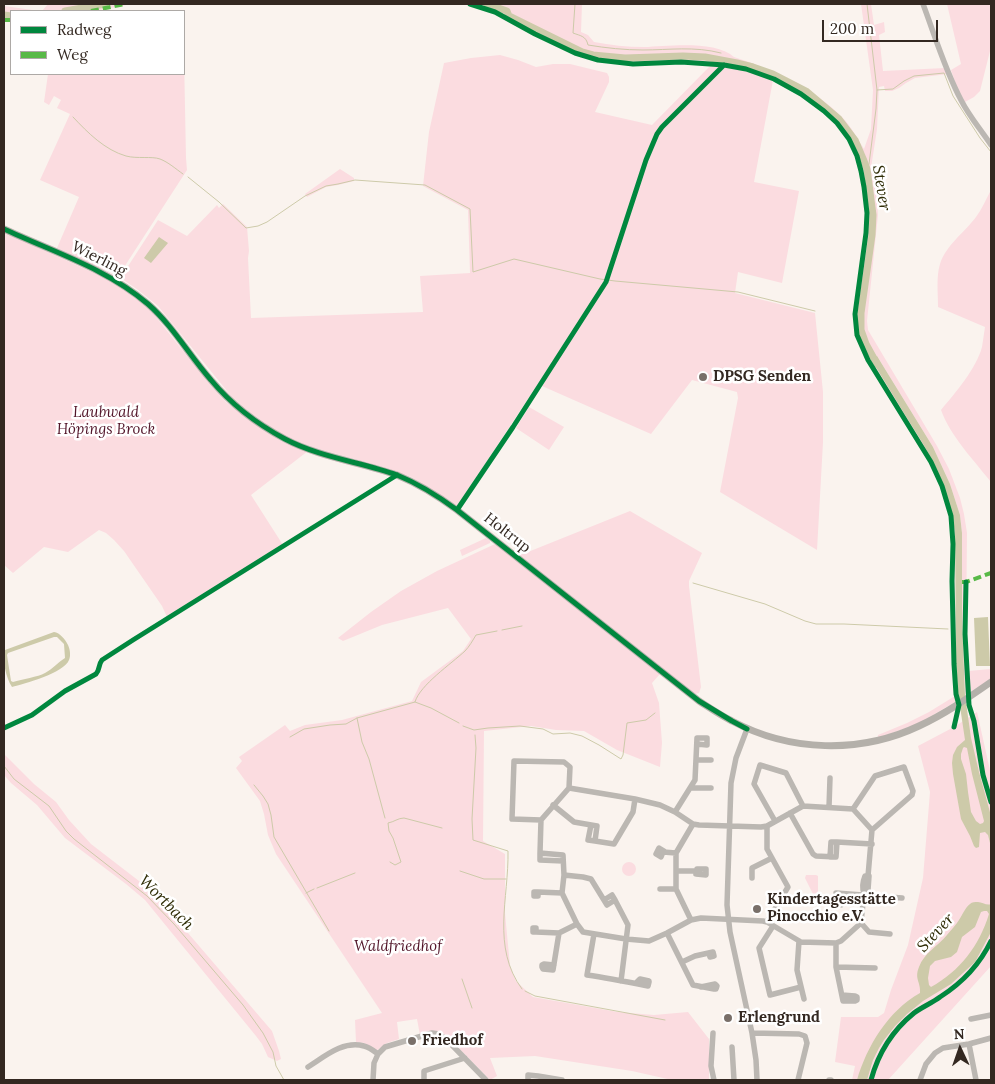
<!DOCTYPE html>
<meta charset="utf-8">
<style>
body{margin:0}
#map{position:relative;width:995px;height:1084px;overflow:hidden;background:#faf3ee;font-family:Lora,serif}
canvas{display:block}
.frame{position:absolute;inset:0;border:5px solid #332821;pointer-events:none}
.legend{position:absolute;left:10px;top:10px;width:175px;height:65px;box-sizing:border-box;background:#fff;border:1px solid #ada9a6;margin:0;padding:6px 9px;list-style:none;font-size:15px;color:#332821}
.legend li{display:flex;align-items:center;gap:10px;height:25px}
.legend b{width:25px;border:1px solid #ada9a6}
.north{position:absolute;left:935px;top:1024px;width:50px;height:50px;-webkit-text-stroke:4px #fff;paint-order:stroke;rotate:357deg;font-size:14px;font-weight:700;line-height:20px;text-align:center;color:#332821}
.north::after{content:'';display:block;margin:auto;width:18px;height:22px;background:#332821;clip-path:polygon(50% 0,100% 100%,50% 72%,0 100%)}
.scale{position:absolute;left:822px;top:20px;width:116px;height:22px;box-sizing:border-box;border:2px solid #332821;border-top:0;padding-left:6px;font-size:15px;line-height:18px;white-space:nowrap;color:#332821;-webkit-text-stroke:4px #fff;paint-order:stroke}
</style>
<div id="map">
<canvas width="995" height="1084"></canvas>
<div class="frame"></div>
<ul class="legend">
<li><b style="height:6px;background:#00873e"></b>Radweg</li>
<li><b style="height:6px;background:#58b947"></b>Weg</li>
</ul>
<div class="north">N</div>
<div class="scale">200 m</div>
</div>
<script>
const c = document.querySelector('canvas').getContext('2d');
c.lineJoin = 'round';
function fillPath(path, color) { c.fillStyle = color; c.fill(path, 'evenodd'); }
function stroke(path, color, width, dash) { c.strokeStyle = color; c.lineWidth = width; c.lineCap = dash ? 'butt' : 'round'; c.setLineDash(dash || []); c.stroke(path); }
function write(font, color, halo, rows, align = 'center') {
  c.font = font + ' Lora,serif'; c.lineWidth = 5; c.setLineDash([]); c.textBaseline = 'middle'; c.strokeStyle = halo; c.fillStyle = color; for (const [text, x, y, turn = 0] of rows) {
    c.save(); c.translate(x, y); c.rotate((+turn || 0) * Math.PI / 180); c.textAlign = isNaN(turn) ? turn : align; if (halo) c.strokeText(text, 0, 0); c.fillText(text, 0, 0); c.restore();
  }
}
const green = new Path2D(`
 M 48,4 L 131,4 L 96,11 L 42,11 Z
 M 468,4 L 582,4 L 581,32 L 588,35 L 594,42 C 610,45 627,47 644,47 C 668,46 716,40 734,57 C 774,70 812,87 842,117 C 851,126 857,138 864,149 L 871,129 L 873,90 L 861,4 L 871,4 L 874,25 L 884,22 L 885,32 L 879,35 L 883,71 L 945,68 L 948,74 L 915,78 L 906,83 L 899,88 L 892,91 L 885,91 L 884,86 L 879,87 L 877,129 L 871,168 L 876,190 L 878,215 L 867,321 L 868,330 L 937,446 L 949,469 L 960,498 L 964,514 L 967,533 L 966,635 L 968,671 L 991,669 L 991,680 L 965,695 L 962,619 L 962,533 L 960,515 L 950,484 L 933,447 L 877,356 L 939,472 L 949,500 L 953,516 L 955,533 L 955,636 L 958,693 L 960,699 L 918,724 L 878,738 L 878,735 L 907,723 L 929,712 L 955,696 C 953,660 952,625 952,590 C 952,552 955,522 941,485 C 928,451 904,418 884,387 C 874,371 863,355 857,337 C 850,316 857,291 860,270 C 862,257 864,245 865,232 C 867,216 866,199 863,183 C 852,126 821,106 773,80 L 754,182 L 799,191 L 782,283 L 738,272 L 735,293 L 815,313 L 823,392 L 823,442 L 817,550 L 720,492 L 738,398 L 737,392 L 692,380 L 651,434 L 542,386 L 577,329 L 574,329 L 458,505 L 455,505 L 411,477 L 386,468 L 312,447 L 287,437 L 268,425 L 248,411 L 231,396 L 158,306 L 138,290 L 122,279 L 121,277 L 158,220 L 187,236 L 217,205 L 219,208 L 223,204 L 247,227 L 249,251 L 248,258 L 251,318 L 423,312 L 420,276 L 470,273 L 468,210 L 423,186 L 429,132 L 444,63 L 471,58 L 500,55 L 518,60 L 536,67 L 553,64 L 570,64 L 607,73 L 609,77 L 609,82 L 595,112 L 652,125 L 710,66 C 698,62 682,63 669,64 C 644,64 620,65 597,60 C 582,57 571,51 558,45 C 528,31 500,13 468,4 Z
 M 947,4 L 991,4 L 991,47 L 980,91 L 974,97 L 965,102 L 958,91 L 951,70 L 961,64 Z
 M 4,6 L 40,11 L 11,11 L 11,22 L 4,21 Z
 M 184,56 L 186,158 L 187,170 L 119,275 L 117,276 L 57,248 L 79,197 L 40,180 L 70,114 L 57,108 L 61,100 L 54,96 L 49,105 L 44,102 L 48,74 L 184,74 Z
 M 340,169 L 354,178 L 354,181 L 338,185 L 326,187 L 307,197 L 305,194 Z
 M 991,190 L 991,482 C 973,459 951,437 941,410 C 956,392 976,369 982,347 C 983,340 984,334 985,327 L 938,307 C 938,293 936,277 940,264 C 946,245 964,233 976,217 C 982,209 986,199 991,190 Z
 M 4,232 L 116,283 L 134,297 L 152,312 L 208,382 L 226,402 L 263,430 L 283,442 L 308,451 L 251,495 L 283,545 L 167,617 L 162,606 L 124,551 L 114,540 L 106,533 L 99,530 L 68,552 L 44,547 L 13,573 L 4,565 Z
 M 529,407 L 564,427 L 549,450 L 516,428 Z
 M 630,511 L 702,553 L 689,581 L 689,586 L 701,687 L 699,693 L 695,694 L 516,552 L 523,554 Z
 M 486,538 L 490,541 L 490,543 L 462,556 L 460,550 Z
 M 495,544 L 660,674 L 652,683 L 659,703 L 662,743 L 660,767 L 617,750 L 584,731 L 556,730 L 531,726 L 484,731 L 483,841 L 505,854 L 505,913 L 510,966 L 516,981 L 533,997 L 618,1012 L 654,1015 L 688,1012 L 709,1039 L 709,1080 L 672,1080 L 632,1071 L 535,1056 L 490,1058 L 497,1076 L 490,1080 L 446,1035 L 436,1031 L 420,1035 L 417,1019 L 397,1022 L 399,1039 L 387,1043 L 376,1051 L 364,1043 L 356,1042 L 355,1020 L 382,1013 L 276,854 L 268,835 L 264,814 L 260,801 L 236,768 L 242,761 L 239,757 L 285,725 L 290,731 L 305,725 L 342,720 L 412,701 L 421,682 L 463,651 L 471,639 L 448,608 L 382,625 L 343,641 L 338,638 L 371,612 L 401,591 L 437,571 Z
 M 977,712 L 991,775 L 991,966 L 888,1080 L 852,1080 L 855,1066 L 835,1062 L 841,1017 L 878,1017 L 884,1013 L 891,990 L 908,945 L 923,878 L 930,792 L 918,746 L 954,727 Z
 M 4,754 L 34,784 L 56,802 L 69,820 L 91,844 L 152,891 L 272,1031 L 279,1051 L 281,1059 L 277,1061 L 268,1057 L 262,1044 L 256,1036 L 145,900 L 126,884 L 65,838 L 37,805 L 11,783 L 4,775 Z
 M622 869a7 7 0 1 1 14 0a7 7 0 1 1-14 0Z
 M 806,875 L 816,875 L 818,876 L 818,897 L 815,898 L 805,878 Z`);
const water = new Path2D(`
 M 159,237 L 168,243 L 151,263 L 144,258 Z
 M 877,356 L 933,447 L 950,484 L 960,515 L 962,533 L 962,619 L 965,695 L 971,738 L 979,772 L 991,816 L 991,847 L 988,835 L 985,832 L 980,833 L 979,847 L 976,848 L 974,846 L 970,836 L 961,819 L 953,774 L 952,763 L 953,755 L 957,747 L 965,740 L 958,693 L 956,664 L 955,533 C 949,486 932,457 907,418 C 895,398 883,379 871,359 ZM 964,747 L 967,748 L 972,774 L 984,821 L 983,823 L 980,824 L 976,821 L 971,812 L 968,792 L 966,774 L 961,759 L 961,754 L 963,748 Z
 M 988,617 L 990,666 L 976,666 L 974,618 Z
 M 54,632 C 60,633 65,639 68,645 C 70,649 71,656 69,660 C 64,673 24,684 12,687 C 6,678 2,660 5,650 ZM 54,637 L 57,637 L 64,644 L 65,658 C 58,662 53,669 45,673 C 38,677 22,679 13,682 L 11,681 L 7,655 L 8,653 Z
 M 978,902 C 982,902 987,906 991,904 L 991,932 L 975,962 L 951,984 L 923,1001 L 907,1014 L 895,1026 L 884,1040 L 879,1048 L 873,1060 L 867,1080 L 857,1080 C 867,1046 888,1011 920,993 C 921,982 914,979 919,967 C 924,953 938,946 947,935 C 951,930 956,925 959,920 C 963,914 965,908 970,904 C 972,902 975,902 978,902 ZM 984,911 L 987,911 L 989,914 C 979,946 960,971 931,987 L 929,985 L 928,978 L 930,966 L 935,961 L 951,957 L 957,952 L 962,937 L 975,927 L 981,912 Z`);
const stream = new Path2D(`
 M 575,4 L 573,33 C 581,36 586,36 588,45 C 606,48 625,50 643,50 C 669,50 694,46 721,53
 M 877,90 L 893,89 L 904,81 L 914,76 L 944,73 L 953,96 L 980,138 L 991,152
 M 73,117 C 88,133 105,150 126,156 C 137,159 152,156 160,159 C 168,162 176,169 183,174
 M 867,169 L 869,164 L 876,109 L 877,90 L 867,4
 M 188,177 L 219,202 L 246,228 L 258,226 L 267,222 L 305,196 L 326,186 L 338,184 L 355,180 L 425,185 L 470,209 L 473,272 L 514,259 L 600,279 L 615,281 L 738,292 L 815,311
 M 693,583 L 765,604 L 805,621 L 816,624 L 844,624 L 948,629
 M 502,630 L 522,626
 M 415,702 L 431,708 L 459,723
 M 357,718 L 362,742 L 369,759 L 385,818
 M 463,726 L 474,730 L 488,728 L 520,726 L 543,729 L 553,734 L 570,733 L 582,736 L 599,745 L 621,759 L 623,755 L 627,723 L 646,720 L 655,713
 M 475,735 L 476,748 L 472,819 L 473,840 L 508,851 C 509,898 491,947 522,989
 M 290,737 L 304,729 L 330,725 L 346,724 L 357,718 L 415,702 C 420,685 451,664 465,651 C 469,647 473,640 476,635 L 497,631
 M 4,766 L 14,779 L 49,806 L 66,831 L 74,839 L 147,896 L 174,924 L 243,1005 L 263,1033 L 273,1052 L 276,1066 L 284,1080
 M 254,785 L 263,796 L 268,804 L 271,815 L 274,837 L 329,931
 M 390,862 L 395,865 L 401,862 L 393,838 L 389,831 L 388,823 C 394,822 398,818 404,818 L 442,828
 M 460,871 L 484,879 L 506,879
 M 317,888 L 355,873
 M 306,893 L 314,889
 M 462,979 L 472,1008
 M 525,991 L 535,996 L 665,1020`);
const river = new Path2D(`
 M 487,4 L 507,11 L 509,16 L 582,52 L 593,55 L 625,58 L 683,56 L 705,57 L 737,63 L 753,67 L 773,74 L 806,91 L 839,119 L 855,140 L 864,161 L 867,169 L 873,215 L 872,235 L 861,313 L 861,330 L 866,344 L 877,364
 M 65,11 L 105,4
 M 4,15 L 11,16`);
const minor = new Path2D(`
 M 923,4 C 935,36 945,70 961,100 C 969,116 981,130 991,145
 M 747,729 L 736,758 L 731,783 L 727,905 L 730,932 L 752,1033 L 756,1060 L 757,1080
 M 696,760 L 711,760
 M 691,788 L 711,788
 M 553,805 L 574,822 L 597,826 L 595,841 L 614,844 L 633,812 L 635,799
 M 829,807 L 830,778
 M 853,809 L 875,776 L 904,767 L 913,791 L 912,795 L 872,830
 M 675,812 L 695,780 L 697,738 L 707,738 L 707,745 L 697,744
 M 790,813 L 813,854 L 816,856 L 836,857 L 837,842 L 872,844
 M 541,820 L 512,819 L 514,761 L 564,762 L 570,767 L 569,788
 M 775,821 L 754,784 L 760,765 L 786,773 L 803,806
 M 591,825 L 588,840 L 595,841
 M 663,852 L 661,857 L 656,854 L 659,848 L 664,851 L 663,852 L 676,853
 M 540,853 L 541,820 L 569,788 L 635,799 L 660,805 L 675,812 L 693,824 L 699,825 L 761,827 L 767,826 L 803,806 L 853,809 L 872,830 L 868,876
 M 830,857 L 831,842 L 837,842
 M 563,861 L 540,860 L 540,853 L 563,855 L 564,875 L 562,893 L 577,924 L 583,932 L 626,939 L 649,941 L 667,933 L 691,920 L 701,918 L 763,921 L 767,922 L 801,942 L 836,943 L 841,941 L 861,923 L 864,893 C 862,888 863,881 865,876 L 869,876 L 868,890 L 864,893
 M 676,871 L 697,871 L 696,874 L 706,875 L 706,869 L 697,869 L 697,871
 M 564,875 L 583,877 L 591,879 L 607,905 L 615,900 L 612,895 L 604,900
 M 752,878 L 752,868 L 772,858
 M 660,889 L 676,889
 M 538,892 L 538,896 L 534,896 L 534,892 L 538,892 L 562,893
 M 842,894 L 841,905 L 836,905 L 836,893 L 902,898
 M 615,900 L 628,925 L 621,981
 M 691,920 L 676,889 L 676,853 L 693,824
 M 767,922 L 788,887 L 767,849 L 767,826
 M 861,923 L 869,932 L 890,934
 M 773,926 L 759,948 L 770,995 L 801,987
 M 536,932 L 536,928 L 533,928 L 533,932 L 536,932 L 559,933 L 577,924
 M 667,933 L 693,985 L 714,989 L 716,989 L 717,986 L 715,984 L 701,987
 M 594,934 L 587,975 C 608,978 628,982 648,986 L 649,982 L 649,981 L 640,979 L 636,983
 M 799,941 L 797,970 L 804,999
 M 836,943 L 836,967 L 843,1001 L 855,1001 L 857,1000 L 857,997 L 855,996 L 842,995
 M 682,962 L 695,956 L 713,952 L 714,956 L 710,957 L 709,953
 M 554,965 L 544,964 L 542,965 L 542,967 L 543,969 L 553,970 L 559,933
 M 836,967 L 875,968
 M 971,1019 L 991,1015
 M 713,1033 L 711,1066 L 714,1080
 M 752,1033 L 799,1034 L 805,1036 L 807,1043 L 798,1080
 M 969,1044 L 976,1080
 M 732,1047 L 734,1080
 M 308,1067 C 324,1057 343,1040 364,1046 C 369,1047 374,1051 378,1054
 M 373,1080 L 374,1063 L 378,1054 L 385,1047 L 432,1033 L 439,1034 L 447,1040 L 486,1080
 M 424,1080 L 424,1071 L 465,1058
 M 528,1080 L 528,1075 L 538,1076 L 562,1080
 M 829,1080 L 831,1080
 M 920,1080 L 926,1064 L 935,1053 L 943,1048 L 969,1044 L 991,1038`);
const major = new Path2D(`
 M 4,229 C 53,252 106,268 148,304 C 173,326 189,355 211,380 C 231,404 257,424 285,439 C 319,457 360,462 397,475 C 419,484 438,496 457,510 L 699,701 C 710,708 720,715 732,721 C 790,752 860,754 919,726 C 945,714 968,698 991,682`);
const quiet = new Path2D(`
 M 91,11 L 125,4
 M 4,20 L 11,20
 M 962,582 L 966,582 L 991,573`);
const cycleway = new Path2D(`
 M 470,4 L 495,12 L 535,34 L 575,53 L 598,60 L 633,64 L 681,62 L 724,65 L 746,69 L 774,79 L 801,94 L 824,111 L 837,123 L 849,139 L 857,156 L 861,171 L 864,187 L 867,213 L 866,233 L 855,314 L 857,335 L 868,360 L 931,462 L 942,486 L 951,516 L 953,544 L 952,581 L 954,664 L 956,694 L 959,705 L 954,727
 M 4,229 C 53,252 106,268 148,304 C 173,326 189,355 211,380 C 231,404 257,424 285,439 C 319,457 360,462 397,475 C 419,484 438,496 457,510 L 699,701 L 732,721 L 747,729
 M 457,510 L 513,427 L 606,282 L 646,160 L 657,134 L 662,127 L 724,65
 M 966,582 L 965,634 L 969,705 L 974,721 L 983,775 L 991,802
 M 4,728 L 32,715 L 65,691 L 96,674 C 100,670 98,665 102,660 L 133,640 L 397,475
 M 871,1080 C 878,1054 893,1030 914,1013 C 922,1007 932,1003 940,997 C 962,983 980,964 991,941`);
const markers = [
 [703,377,5,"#796f69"],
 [757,909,5,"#796f69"],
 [728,1018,5,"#796f69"],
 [412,1041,5,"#796f69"]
];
const streetNames = [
 ["Wierling",99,259,27],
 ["Holtrup",507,533,38]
];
const poiNames = [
 ["DPSG Senden",713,377],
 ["Kindertagesstätte",767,900],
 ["Pinocchio e.V.",767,917],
 ["Erlengrund",738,1018],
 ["Friedhof",422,1041]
];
const parkNames = [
 ["Laubwald",106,413],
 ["Höpings Brock",106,430],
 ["Waldfriedhof",398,947]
];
const waterNames = [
 ["Stever",881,188,81],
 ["Wortbach",166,903,45],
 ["Stever",936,933,-47]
];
fillPath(green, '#fbdce0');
fillPath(water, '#cdcaa9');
stroke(stream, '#cdcaa9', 1);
stroke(river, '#cdcaa9', 7);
stroke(minor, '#bbb7b2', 5.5);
stroke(major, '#b4b0aa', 7);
stroke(quiet, '#58b947', 4, [8, 4]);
stroke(cycleway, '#00873e', 5);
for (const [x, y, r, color] of markers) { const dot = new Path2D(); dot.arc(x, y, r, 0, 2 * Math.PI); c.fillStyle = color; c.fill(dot); stroke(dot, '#fff', 2); }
write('15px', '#332821', '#fff', streetNames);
write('bold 15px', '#332821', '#fff', poiNames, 'left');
write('italic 15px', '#521529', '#fff', parkNames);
write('italic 16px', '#2e2c05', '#fff', waterNames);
</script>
